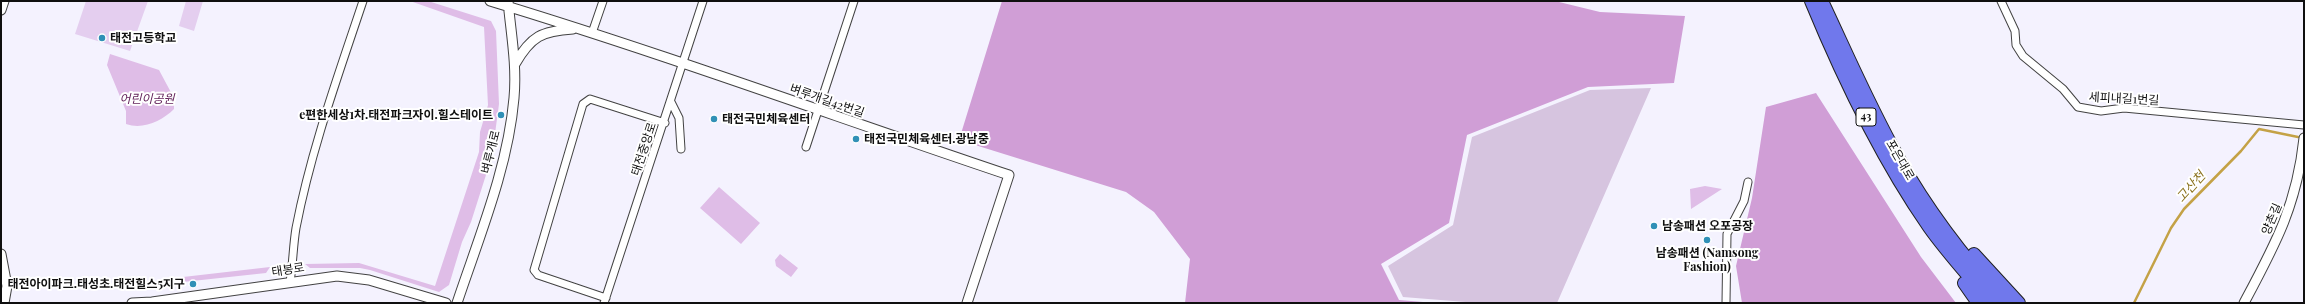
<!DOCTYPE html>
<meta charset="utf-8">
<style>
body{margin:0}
#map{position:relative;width:2305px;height:304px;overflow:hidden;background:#f4f2fe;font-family:"Playfair Display",serif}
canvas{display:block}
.frame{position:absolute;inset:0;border:2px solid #0f0f0f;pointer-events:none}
</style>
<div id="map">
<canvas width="2305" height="304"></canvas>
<div class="frame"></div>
</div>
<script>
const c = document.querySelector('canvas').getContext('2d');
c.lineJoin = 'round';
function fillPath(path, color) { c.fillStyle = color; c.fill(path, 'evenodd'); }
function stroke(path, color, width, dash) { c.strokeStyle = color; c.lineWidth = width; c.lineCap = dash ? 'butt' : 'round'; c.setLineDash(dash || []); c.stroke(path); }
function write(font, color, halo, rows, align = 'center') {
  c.font = font + ' "Playfair Display","Noto Sans KR",serif'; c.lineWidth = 4; c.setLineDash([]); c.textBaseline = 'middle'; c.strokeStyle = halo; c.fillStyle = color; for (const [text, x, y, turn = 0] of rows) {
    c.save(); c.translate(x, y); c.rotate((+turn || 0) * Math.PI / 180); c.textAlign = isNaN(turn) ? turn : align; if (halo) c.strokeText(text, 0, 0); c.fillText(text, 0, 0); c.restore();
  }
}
const green = new Path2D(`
 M 410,1 L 428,1 L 491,21 L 496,31 L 499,104 L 492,156 L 471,222 L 462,242 L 449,285 L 439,292 L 370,270 L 360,268 L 310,268 L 305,264 L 359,263 L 435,286 L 479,152 L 480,132 L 488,105 L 484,27 Z
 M 110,54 L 159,70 L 174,98 L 174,109 C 162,121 143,130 126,124 L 126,111 L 107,65 Z
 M 1705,186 L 1722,189 L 1691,209 L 1690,189 Z
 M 719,187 L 760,223 L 741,244 L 700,208 Z
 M 780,254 L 798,268 L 791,277 L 776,266 L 775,260 Z
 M 270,267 L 266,273 L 183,282 L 157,291 L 157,280 Z`);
const forest = new Path2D(`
 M 1002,1 L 1555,1 L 1600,12 L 1685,16 L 1674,83 L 1588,87 L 1467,135 L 1449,223 L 1381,264 L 1399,300 L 1435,303 L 1185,303 L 1190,259 L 1154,212 L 1126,192 L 959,140 Z
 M 1816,93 L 1921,257 L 1956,303 L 1742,303 L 1736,266 L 1752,198 L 1766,107 Z`);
const cemetery = new Path2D(`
 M 1651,88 L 1557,303 L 1478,303 L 1403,297 L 1388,266 L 1453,225 L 1472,137 L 1590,90 Z`);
const pitch = new Path2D(`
 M 86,1 L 148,1 L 130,51 L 75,34 Z
 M 186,1 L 203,1 L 194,31 L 179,26 Z`);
const stream = new Path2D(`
 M 2134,303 L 2171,228 L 2184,209 L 2241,151 L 2259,129 L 2298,137`);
const minor = new Path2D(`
 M 2001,1 L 2015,31 L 2016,45 L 2023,56 L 2063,89 L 2078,107 L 2101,111 L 2124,108 L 2304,125
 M 592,33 L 603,1
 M 671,102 L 679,118 L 681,149
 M 806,147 L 854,1
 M 290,282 C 293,264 293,246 296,228 C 311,150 338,76 363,1
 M 606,298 L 538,275 L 534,270 L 583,104 L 590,99 L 665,123
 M 604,303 L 703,1
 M 1726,303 L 1727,234 L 1744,201 L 1748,182`);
const tertiary = new Path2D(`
 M 490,1 C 665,54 836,117 1009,175 L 967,303
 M 1,10 L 4,1
 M 515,64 C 531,36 542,31 573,29
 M 1,254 L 7,286 L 4,303
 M 132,303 L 152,302 L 337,276 L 369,280 L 446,303
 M 457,303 C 479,237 508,168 514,98 C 517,65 511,34 508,1
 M 2244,303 C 2275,245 2297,205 2304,138`);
const trunk = new Path2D(`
 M 1811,1 C 1842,76 1883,161 1929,227 C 1948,254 1971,278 1991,303
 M 1822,1 C 1847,54 1870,108 1899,159 C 1928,211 1965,259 2005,303
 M 1974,254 L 2019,303
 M 1964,283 L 1978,303`);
const markers = [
 [102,38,4,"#3090b6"],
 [501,115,4,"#3090b6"],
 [714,119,4,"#3090b6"],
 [856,139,4,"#3090b6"],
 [1654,226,4,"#3090b6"],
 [1707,240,4,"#3090b6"],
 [193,284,4,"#3090b6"]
];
const shields = [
 [1866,117,20]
];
const shieldNames = [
 ["43",1866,117]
];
const poiNames = [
 ["태전고등학교",110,38],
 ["e편한세상1차.태전파크자이.힐스테이트",493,115,"right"],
 ["태전국민체육센터",722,119],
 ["태전국민체육센터.광남중",864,139],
 ["남송패션 오포공장",1662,226],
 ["남송패션 (Namsong",1707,253,"center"],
 ["Fashion)",1707,267,"center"],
 ["태전아이파크.태성초.태전힐스5지구",185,284,"right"]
];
const parkNames = [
 ["어린이공원",147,99]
];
const streetNames = [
 ["세피내길1번길",2124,99,3],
 ["벼루개길42번길",827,101,19],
 ["태전중앙로",644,149,-72],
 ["벼루개로",491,152,-76],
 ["포은대로",1900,160,60],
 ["양촌길",2272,219,-67],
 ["태봉로",288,270,-9]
];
const waterNames = [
 ["고산천",2191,187,-48]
];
fillPath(green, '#dfbde7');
fillPath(forest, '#d09ed6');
fillPath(cemetery, '#d6c4df');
fillPath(pitch, '#e4ceef');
stroke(stream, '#c4a246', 2.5);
stroke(minor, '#424242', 9);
stroke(tertiary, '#424242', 11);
stroke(trunk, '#202020', 14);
stroke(minor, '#fff', 7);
stroke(tertiary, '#fff', 9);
stroke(trunk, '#7078ec', 12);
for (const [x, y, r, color] of markers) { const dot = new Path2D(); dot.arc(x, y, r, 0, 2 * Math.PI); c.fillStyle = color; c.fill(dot); stroke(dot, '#fff', 1.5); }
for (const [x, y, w] of shields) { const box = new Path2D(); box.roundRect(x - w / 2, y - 9, w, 18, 3); c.fillStyle = '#fff'; c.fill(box); stroke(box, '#0f0f0f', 1); }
write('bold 11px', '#0f0f0f', null, shieldNames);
write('bold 12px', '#0f0f0f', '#fff', poiNames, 'left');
write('italic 12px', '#63235b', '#fff', parkNames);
write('12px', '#0f0f0f', '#fff', streetNames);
write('italic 13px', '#8b721e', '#fff', waterNames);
</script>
